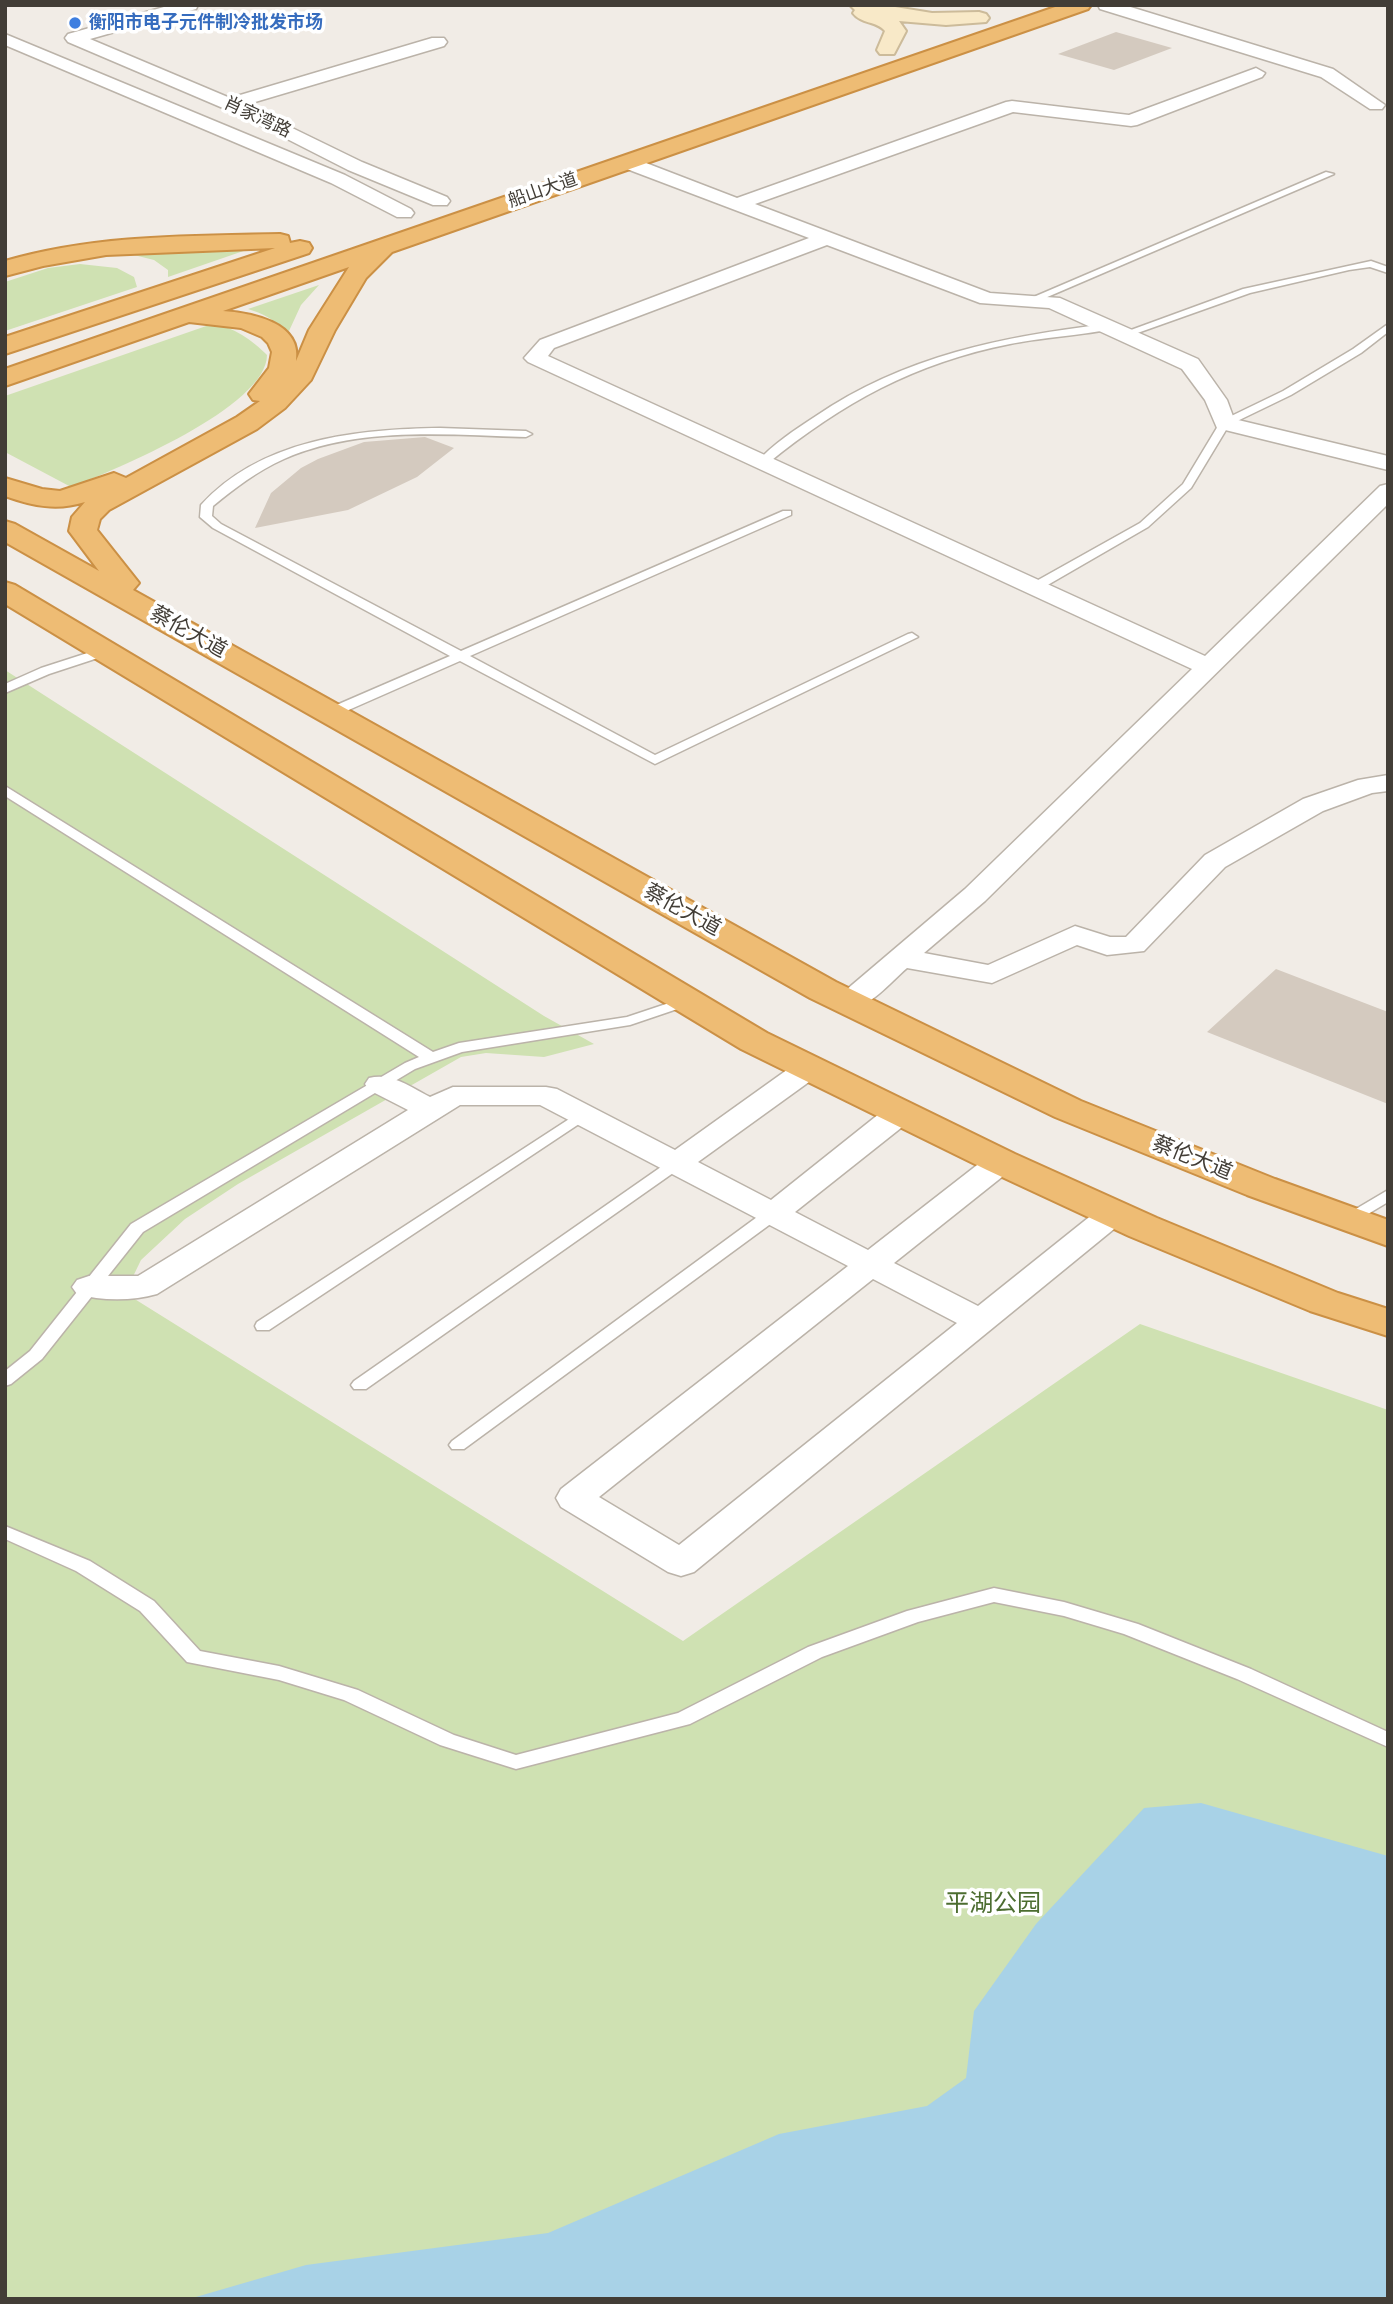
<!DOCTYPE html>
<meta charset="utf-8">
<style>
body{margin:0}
#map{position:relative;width:1393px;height:2304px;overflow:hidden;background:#f1ece6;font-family:Roboto,sans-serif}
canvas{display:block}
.frame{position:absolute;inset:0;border:7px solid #423d36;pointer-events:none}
</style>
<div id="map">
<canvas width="1393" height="2304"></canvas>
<div class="frame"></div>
</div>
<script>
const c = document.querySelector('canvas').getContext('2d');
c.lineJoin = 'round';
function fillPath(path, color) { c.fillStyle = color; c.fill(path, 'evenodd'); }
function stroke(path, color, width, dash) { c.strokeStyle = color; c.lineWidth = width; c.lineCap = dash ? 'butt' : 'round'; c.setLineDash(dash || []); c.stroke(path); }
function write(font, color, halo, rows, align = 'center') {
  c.font = font + ' Roboto,"Noto Sans SC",sans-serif'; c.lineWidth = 7; c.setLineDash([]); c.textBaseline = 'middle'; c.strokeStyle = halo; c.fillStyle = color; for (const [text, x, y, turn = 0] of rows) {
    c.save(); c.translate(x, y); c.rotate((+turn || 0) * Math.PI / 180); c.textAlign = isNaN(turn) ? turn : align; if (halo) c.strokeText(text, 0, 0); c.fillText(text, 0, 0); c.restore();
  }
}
const green = new Path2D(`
 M 255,247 L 168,277 L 168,270 L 154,260 L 130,254 Z
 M 80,264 L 117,268 L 134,277 L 137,287 L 5,331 L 5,282 L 48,268 Z
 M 319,285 L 301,305 L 289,331 L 284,330 C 275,320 262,313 248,309 Z
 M 212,324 C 233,326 253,341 267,355 C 267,407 115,470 71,487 L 5,452 L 5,396 Z
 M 5,670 L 544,1016 L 594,1044 L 544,1057 L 486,1053 L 461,1057 L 238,1184 L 185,1219 L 141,1260 L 125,1293 L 683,1641 L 1140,1324 L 1388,1410 L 1388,2299 L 5,2299 Z`);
const water = new Path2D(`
 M 1201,1803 L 1388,1856 L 1388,2299 L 189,2299 L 306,2265 L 548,2233 L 779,2134 L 927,2106 L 966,2078 L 974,2011 L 1036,1924 L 1144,1808 Z`);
const building = new Path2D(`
 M 1116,32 L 1172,48 L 1114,70 L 1058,54 Z
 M 425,437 L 454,448 L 417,477 L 348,510 L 255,528 L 271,493 L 301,468 L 318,459 L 364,442 Z
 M 1276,969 L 1388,1012 L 1388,1104 L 1207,1032 Z`);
const lane = new Path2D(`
 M 1326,172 L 1334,174 L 1031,304 L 1022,302 Z
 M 1371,261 L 1388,267 L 1388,273 L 1370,267 L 1349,270 L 1250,293 L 1129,336 L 1120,334 L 1243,289 Z
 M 1108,324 L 1112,325 L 1112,329 C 1078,336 1044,337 1010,344 C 914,363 842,403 767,464 L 757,462 C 773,444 796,429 816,416 C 904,356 1004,336 1108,324 Z
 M 1388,324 L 1388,332 L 1361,353 L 1291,395 L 1229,425 L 1191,488 L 1148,527 L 1039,590 L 1031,590 L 1031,584 L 1140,523 L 1183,484 L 1221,421 L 1283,391 L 1353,349 Z
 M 440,428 L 526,431 L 532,434 L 526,437 C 446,435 359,426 284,459 C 257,471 235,488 213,506 L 212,516 L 221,524 L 461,651 L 783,511 L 791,511 L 791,515 L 470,656 L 655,755 L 908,634 L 912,633 L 918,637 L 655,764 L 460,661 L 335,716 L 325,716 L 325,710 L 450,656 L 213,528 L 200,517 L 201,505 C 261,439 357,429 440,428 Z
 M 106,647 L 110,648 L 110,654 L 49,674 L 5,693 L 5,684 L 41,668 Z
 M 5,786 L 433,1052 L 459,1043 L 627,1017 L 684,998 L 691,1002 L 689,1005 L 630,1025 L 462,1052 L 415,1069 L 143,1232 L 42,1359 L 11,1384 L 5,1386 L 5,1371 L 30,1351 L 131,1224 L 405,1063 L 419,1057 L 5,796 Z
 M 583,1110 L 591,1115 L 588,1118 L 269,1330 L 257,1330 L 255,1326 L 257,1322 Z
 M 677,1158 L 685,1163 L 683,1166 L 366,1389 L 354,1389 L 351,1385 L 354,1381 L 671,1160 Z
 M 1388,1190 L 1388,1202 L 1353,1223 L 1341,1223 L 1339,1219 Z
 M 774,1208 L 782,1213 L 780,1217 L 464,1449 L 452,1449 L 449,1445 L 452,1441 L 768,1209 Z
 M 5,1526 L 90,1561 L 154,1601 L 200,1651 L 279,1666 L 358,1690 L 454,1735 L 516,1755 L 678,1713 L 808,1647 L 907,1611 L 994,1588 L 1064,1602 L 1138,1624 L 1251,1669 L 1388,1732 L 1388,1747 L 1237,1679 L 1124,1634 L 1064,1616 L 994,1602 L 918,1622 L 822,1657 L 690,1724 L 516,1769 L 440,1745 L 344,1700 L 279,1680 L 187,1662 L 140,1611 L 76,1571 L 5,1539 Z`);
const street = new Path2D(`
 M 171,5 L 198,5 L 196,9 L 90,39 L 230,98 L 432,38 L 444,38 L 447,42 L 444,46 L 245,105 L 362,162 L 447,197 L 450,201 L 447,205 L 433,205 L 348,170 L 244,117 L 68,42 L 65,38 L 68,34 Z
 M 1098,5 L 1124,5 L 1333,69 L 1385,105 L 1382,109 L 1370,109 L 1321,77 L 1100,9 Z
 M 5,34 L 345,175 L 411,209 L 414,213 L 411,217 L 397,217 L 331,183 L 5,45 Z
 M 1256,68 L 1265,73 L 1262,77 L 1137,125 L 1131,126 L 1013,112 L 755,204 L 990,293 L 1060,298 L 1198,359 L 1227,400 L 1234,419 L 1388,456 L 1388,470 L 1217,428 L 1205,400 L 1182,369 L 1049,308 L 980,303 L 827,245 L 554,348 L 548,356 L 1205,656 L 1380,486 L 1388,484 L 1388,504 L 985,901 L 924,953 L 988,965 L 1075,926 L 1110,937 L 1126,937 L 1205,855 L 1303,799 L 1358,780 L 1388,775 L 1388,791 L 1372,793 L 1323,811 L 1225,867 L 1144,951 L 1107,955 L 1077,945 L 992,983 L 907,968 C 888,984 865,1015 839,1008 L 834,1002 L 839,996 L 965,889 L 1192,669 L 528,362 L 524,358 L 540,340 L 809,238 L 619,166 L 617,162 L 619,158 L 633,158 L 737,198 L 1006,102 L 1012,101 L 1129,115 Z
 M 809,1059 L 820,1062 L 824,1068 L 820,1074 L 698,1162 L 771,1200 L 889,1106 L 900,1104 L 911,1106 L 915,1113 L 911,1120 L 795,1212 L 868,1250 L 990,1155 L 1001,1152 L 1012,1155 L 1017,1162 L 1012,1169 L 894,1263 L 978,1306 L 1103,1206 L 1114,1203 L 1125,1206 L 1130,1213 L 1125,1220 L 694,1572 L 681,1576 L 668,1572 L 561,1507 L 556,1498 L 561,1489 L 848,1266 L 540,1105 L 460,1105 L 157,1294 C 133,1301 101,1301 77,1294 L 72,1287 L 77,1280 L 89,1276 L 138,1276 L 408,1110 L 369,1090 L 365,1084 L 369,1078 C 391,1072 411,1087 430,1097 L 453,1087 L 546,1087 L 557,1089 L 675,1150 L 798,1062 ZM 873,1279 L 957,1323 L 679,1545 L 599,1497 Z`);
const secondary = new Path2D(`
 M 850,5 L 883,5 L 932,13 L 979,12 L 986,14 L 989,18 L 986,22 L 946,25 L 899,21 L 906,31 L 894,54 L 880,54 L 877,50 L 885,31 C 877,21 861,24 853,13 L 855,10 Z`);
const highway = new Path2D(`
 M 1061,5 L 1091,5 L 1088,9 L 392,252 L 366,278 L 335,330 L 311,380 L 285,408 L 257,429 L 109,510 L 100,519 L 97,530 L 139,583 L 133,590 L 836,982 L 1081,1101 L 1275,1179 L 1388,1220 L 1388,1246 L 1247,1195 L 1055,1117 L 810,998 L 5,542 L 5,521 L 15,524 L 99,571 L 69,531 L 72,517 L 85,502 C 57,511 33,506 5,496 L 5,478 L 42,489 L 60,491 L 114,473 L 126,478 L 237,417 L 260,401 L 253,400 L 249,394 L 269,368 L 272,352 L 268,343 L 262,337 L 241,328 L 189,322 L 5,386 L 5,369 ZM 349,267 L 309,330 L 296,361 C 302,322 251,313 223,311 Z
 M 280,234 L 288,236 L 290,243 L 300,241 L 309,243 L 312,248 L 309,253 L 5,354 L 5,337 L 275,248 L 106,255 L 43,266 L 5,276 L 5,261 C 95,235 187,236 280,234 Z
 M 5,582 L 15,585 L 767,1033 L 1015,1154 L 1157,1218 L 1338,1293 L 1388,1309 L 1388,1336 L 1310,1311 L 1129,1236 L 987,1170 L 741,1049 L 5,604 Z`);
const markers = [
 [75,23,7,"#3f7fe0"]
];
const farShopnames = [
 ["衡阳市电子元件制冷批发市场",89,23]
];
const farStreetnames = [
 ["肖家湾路",257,118,25],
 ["船山大道",543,191,-19]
];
const streetNames = [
 ["蔡伦大道",188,633,29],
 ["蔡伦大道",682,911,29],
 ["蔡伦大道",1192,1159,22]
];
const nearParknames = [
 ["平湖公园",993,1905]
];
fillPath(green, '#cfe1b2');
fillPath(water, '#a8d2e7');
fillPath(building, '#d4cabf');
stroke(lane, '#bbb3a9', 3);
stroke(street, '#bbb3a9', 3);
stroke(secondary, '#ccbb9a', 4);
stroke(highway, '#cb9045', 4);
fillPath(lane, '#fff');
fillPath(street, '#fff');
fillPath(secondary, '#f8e9c8');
fillPath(highway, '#eebc74');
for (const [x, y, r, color] of markers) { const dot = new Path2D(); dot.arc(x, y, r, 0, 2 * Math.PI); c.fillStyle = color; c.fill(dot); stroke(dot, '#fff', 2.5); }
write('bold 18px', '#366cbe', '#fff', farShopnames, 'left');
write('18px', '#423d36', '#fff', farStreetnames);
write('21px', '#423d36', '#fff', streetNames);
write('24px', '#4c6d30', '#fff', nearParknames);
</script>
